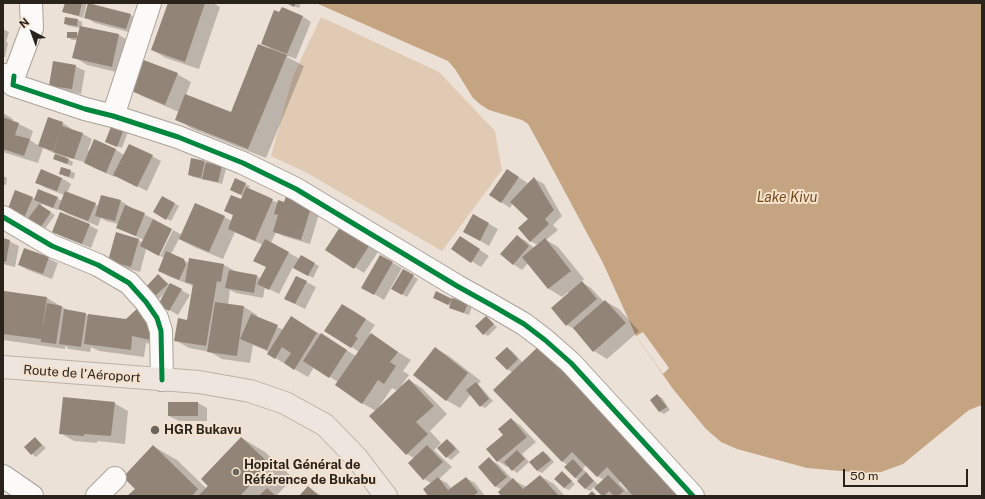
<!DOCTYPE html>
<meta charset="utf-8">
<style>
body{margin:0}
#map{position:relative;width:985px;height:499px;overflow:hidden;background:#ece1d6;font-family:"Public Sans",sans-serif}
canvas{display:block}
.frame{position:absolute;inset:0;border:4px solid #29231c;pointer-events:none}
.north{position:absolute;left:12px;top:12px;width:40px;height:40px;-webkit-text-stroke:3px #f4e1ce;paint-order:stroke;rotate:319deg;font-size:11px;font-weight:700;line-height:16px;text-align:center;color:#29231c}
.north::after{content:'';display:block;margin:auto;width:14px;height:18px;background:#29231c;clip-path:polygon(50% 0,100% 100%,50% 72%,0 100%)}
.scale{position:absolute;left:843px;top:469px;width:125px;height:18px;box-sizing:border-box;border:2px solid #29231c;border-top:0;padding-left:5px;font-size:12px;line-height:14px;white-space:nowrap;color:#29231c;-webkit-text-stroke:3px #f4e1ce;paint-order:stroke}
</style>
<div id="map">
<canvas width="985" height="499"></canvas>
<div class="frame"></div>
<div class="north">N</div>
<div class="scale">50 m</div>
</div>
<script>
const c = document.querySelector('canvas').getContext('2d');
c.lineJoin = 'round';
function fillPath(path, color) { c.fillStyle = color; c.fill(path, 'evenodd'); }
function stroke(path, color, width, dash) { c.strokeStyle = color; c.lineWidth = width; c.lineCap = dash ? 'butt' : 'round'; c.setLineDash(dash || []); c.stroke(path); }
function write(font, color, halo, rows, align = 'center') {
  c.font = font + ' "Public Sans",sans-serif'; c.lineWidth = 4; c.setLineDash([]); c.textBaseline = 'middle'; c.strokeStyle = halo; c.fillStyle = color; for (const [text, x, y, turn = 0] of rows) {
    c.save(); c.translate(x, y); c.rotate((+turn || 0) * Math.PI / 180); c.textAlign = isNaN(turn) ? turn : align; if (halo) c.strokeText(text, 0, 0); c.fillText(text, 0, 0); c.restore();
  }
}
const green = new Path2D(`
 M 321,17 L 439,72 L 495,131 L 502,170 L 442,251 L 307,173 L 271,156 L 293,76 Z`);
const water = new Path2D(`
 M 316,3 L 982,3 L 982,405 L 969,410 L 903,464 L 881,472 L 863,473 L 807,468 L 737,449 L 721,442 L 706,429 L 673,389 L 636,336 L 603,263 L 543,151 L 528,124 L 522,120 L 489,110 L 481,105 L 473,98 L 455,69 L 448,61 Z`);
const pier = new Path2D(`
 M 643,332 L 669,368 L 663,374 L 636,336 Z`);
const shadow = new Path2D(`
 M 66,3 L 87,3 L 83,18 L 63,11 Z
 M 169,3 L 213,3 L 220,7 L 199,69 L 166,58 L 152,50 Z
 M 287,3 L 301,3 L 299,8 Z
 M 130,15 L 140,20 L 136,34 L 95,23 L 85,17 Z
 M 302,16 L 311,22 L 296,59 L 288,56 L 287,57 L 304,66 L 266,158 L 193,129 L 176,119 L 179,112 L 144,97 L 130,89 L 177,74 L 191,82 L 186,95 L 231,113 L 270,48 L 262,44 Z
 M 66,18 L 78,20 L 82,22 L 82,27 L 119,35 L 133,43 L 125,74 L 87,65 L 74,57 L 78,40 L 72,40 L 68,37 L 77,33 L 79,34 L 80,28 L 69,26 L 65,24 Z
 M 3,29 L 9,32 L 6,42 L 8,43 L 5,57 L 3,57 Z
 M 75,66 L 85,71 L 81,94 L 59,90 L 50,85 Z
 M 3,113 L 13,119 L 12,121 L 19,124 L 33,131 L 30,140 L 39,146 L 63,123 L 72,129 L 71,130 L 83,134 L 92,139 L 88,150 L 90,151 L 115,149 L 124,155 L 152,156 L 161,161 L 147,191 L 116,176 L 115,177 L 94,168 L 84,162 L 66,157 L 66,158 L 73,162 L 72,166 L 59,161 L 54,159 L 56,154 L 43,148 L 38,163 L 3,152 Z
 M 112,125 L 128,132 L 122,148 L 110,144 Z
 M 204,162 L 221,167 L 226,169 L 222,184 L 193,177 L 189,174 Z
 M 62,168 L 75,173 L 74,179 L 64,176 Z
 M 42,170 L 62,178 L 71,184 L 67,193 L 99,206 L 102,196 L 121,201 L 130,207 L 130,208 L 154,219 L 140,272 L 118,266 L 109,260 L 138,240 L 143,242 L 144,240 L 117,228 L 118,224 L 106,221 L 101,218 L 98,226 L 68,214 L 58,208 L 58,210 L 42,204 L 41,206 L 55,215 L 44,230 L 17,216 L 16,191 L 35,199 L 57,198 L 62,201 L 64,195 L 46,188 L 37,183 Z
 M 508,170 L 529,184 L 535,179 L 544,184 L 562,216 L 553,225 L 558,230 L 546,240 L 558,247 L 584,279 L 581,282 L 591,288 L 604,302 L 605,301 L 619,309 L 639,331 L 607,359 L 594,351 L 576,330 L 567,325 L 569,294 L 568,292 L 562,297 L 549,289 L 528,263 L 522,270 L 513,264 L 517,236 L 526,241 L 534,248 L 538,245 L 530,241 L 530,219 L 513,203 L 510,208 L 501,202 Z
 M 3,176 L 7,178 L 6,185 L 3,184 Z
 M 245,184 L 250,186 L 248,189 L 278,203 L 285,203 L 321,207 L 310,244 L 283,236 L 276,232 L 271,243 L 300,259 L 301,256 L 319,266 L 313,278 L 293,267 L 279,294 L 265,287 L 263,298 L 236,293 L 230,290 L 228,305 L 244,307 L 257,315 L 257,318 L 284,330 L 292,317 L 356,356 L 359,352 L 326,330 L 352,310 L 375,325 L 369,334 L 411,360 L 403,371 L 409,375 L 401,386 L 409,380 L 422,388 L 447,414 L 430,431 L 441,443 L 434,450 L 452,467 L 439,479 L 447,483 L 452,489 L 466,478 L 475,483 L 485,496 L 430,496 L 431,483 L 424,479 L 409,463 L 414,458 L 407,454 L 371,416 L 376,411 L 362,403 L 338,382 L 314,367 L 308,377 L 275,358 L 268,353 L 269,352 L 253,345 L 250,363 L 222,359 L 210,352 L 189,348 L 175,340 L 187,321 L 193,286 L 168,276 L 159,271 L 165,258 L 160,256 L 173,230 L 182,235 L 224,217 L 232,221 L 243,196 L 235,192 ZM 235,232 L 263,245 L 267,267 L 261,279 L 257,276 L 237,272 L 224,265 L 190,259 L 189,263 L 171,254 L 179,239 L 194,247 L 223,259 ZM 392,388 L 398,391 L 378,408 Z
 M 163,197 L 179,206 L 171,221 L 154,212 Z
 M 473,215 L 498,229 L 489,246 L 474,237 Z
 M 89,225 L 98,230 L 91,248 L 63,237 L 54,232 Z
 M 350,234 L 378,252 L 364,273 L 327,250 Z
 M 461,237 L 489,256 L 481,267 L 452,249 Z
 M 3,239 L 9,241 L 19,246 L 15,267 L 3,264 Z
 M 380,256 L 402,268 L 384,300 L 363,287 Z
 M 48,258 L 58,263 L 52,279 L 28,270 L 19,265 Z
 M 403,270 L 418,279 L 407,297 L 393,289 Z
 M 158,276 L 170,285 L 171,284 L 190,295 L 178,315 L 159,304 L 164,294 L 158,300 L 154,298 Z
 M 297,277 L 316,287 L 305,309 L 295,304 Z
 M 47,298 L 69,311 L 86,314 L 89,316 L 127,320 L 164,347 L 146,343 L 144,357 L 99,351 L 91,347 L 90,352 L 69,349 L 65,346 L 65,349 L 3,340 L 3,300 Z
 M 439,300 L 453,300 L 467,304 L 472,307 L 469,315 L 455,310 L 450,308 L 451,306 Z
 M 486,318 L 497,327 L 488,336 L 484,334 Z
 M 435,348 L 449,356 L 481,381 L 478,384 L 493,401 L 485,408 L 481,406 L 471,394 L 460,408 L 446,400 Z
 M 507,348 L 512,351 L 523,363 L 634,496 L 603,496 L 594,487 L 590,491 L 586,489 L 578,481 L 579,480 L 575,478 L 568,465 L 563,462 L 494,390 L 512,372 L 507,369 ZM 586,465 L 597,476 L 604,480 L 599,485 L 586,474 L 587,473 L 583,469 ZM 620,481 L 628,490 L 627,491 L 619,483 Z
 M 657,395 L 662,398 L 670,410 L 664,414 L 660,412 L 651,400 Z
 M 114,403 L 128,411 L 125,444 L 97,441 L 97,443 L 74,441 L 60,433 Z
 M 198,403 L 207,408 L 207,421 L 179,421 L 169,416 Z
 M 511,419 L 520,425 L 536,442 L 522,454 L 529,462 L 517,473 L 508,466 L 507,467 L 498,461 L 487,450 L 504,435 Z
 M 35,438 L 46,448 L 36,457 L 32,454 Z
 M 242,438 L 265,452 L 293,478 L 277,495 L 279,496 L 129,496 L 136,488 L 153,446 L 177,460 L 206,488 Z
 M 447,440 L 452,443 L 460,452 L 451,460 L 447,457 L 439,448 Z
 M 543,452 L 547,454 L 554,462 L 542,473 L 538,471 L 531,462 Z
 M 489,459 L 498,464 L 513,480 L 527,487 L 540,476 L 554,484 L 565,496 L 503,496 L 502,490 L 495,486 Z
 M 563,473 L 575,484 L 569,490 L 564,488 Z
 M 308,487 L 317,493 L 321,496 L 300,496 Z`);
const building = new Path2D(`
 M 65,3 L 82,3 L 79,16 L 62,12 Z
 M 88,3 L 131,14 L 126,29 L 84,18 Z
 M 168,3 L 205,3 L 185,62 L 151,50 Z
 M 286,3 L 296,3 L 294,7 Z
 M 282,7 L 303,16 L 287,54 L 261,44 L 274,10 L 279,12 Z
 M 65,17 L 78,19 L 77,26 L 64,24 Z
 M 80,26 L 119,34 L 112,67 L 72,58 Z
 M 67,32 L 77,32 L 77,38 L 67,38 Z
 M 258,44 L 287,55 L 248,149 L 175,120 L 185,94 L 231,112 Z
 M 141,59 L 178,73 L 165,105 L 129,90 Z
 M 53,61 L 76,65 L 72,89 L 49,86 Z
 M 3,117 L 19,123 L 15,135 L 30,139 L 24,156 L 3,149 Z
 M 48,117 L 63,122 L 62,126 L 83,133 L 74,159 L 53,152 L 61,129 L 53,151 L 38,146 Z
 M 112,124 L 124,129 L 117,147 L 105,142 Z
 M 94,139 L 116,149 L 106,173 L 84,163 Z
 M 129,144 L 153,155 L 137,187 L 113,175 Z
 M 55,154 L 69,159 L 67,164 L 53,159 Z
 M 191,158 L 205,161 L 201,178 L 188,175 Z
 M 206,162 L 222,166 L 218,182 L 202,179 Z
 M 61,167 L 71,170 L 69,177 L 59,174 Z
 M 41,169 L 62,178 L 57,191 L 35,183 Z
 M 507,169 L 519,177 L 501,203 L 489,195 Z
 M 534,177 L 554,210 L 545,219 L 549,224 L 530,242 L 518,228 L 528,219 L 510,202 Z
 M 235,178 L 246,183 L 241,195 L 230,190 Z
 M 246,187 L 273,199 L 255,241 L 228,229 L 233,215 L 224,211 L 231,195 L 241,199 Z
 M 38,189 L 58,197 L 53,208 L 34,200 Z
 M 15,190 L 33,197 L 24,218 L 7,211 Z
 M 65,191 L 96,203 L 88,221 L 58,209 Z
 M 287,193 L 313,201 L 301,240 L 273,232 L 278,215 L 274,214 L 278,200 L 284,202 Z
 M 101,195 L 121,200 L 115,221 L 95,216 Z
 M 162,196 L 175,203 L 166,220 L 153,212 Z
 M 195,203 L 225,216 L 209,252 L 179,239 Z
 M 39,204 L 51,212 L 40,228 L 27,220 Z
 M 125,205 L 145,213 L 136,236 L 116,228 Z
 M 60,212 L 90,224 L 82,244 L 52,232 Z
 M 473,214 L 489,223 L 480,241 L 463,232 Z
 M 153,219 L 172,229 L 159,256 L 140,246 Z
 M 340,227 L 369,246 L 354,269 L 325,250 Z
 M 116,232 L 139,239 L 131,267 L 108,261 Z
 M 517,235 L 529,246 L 513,265 L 500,254 Z
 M 460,236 L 480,249 L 471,263 L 451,249 Z
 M 3,238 L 10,240 L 6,262 L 3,261 Z
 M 545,238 L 571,271 L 548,289 L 522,257 Z
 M 265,239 L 289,252 L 269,290 L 257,284 L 266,267 L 253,261 Z
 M 24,248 L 49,257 L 43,274 L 18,265 Z
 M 166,251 L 184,259 L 186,265 L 179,280 L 158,271 Z
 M 301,255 L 315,263 L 308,276 L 293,268 Z
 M 380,255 L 393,262 L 374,295 L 361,288 Z
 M 189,258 L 224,264 L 221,282 L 217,281 L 206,346 L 174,341 L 178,318 L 187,320 L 193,284 L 185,282 Z
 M 403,269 L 414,275 L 402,295 L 391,289 Z
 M 229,270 L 257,275 L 254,293 L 225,288 Z
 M 158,274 L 168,284 L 153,298 L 144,289 Z
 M 296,276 L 307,281 L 295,304 L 284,299 Z
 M 582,281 L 597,299 L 566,326 L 551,308 Z
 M 170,283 L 182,289 L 169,311 L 158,305 Z
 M 4,291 L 47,297 L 42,331 L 47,303 L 62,306 L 56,344 L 41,342 L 41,339 L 3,334 L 3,301 Z
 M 436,291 L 452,299 L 448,305 L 433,298 Z
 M 452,298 L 468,303 L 464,313 L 449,308 Z
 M 605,300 L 626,323 L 593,352 L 573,328 Z
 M 215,302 L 244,306 L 237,356 L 207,352 Z
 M 342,304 L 366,319 L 355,336 L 358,338 L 351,348 L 324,331 Z
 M 140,306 L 154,322 L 150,340 L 132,336 L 131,350 L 84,344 L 88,314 L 126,319 Z
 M 64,309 L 86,313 L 81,347 L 59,344 Z
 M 251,314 L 278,325 L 267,350 L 240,339 Z
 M 291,316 L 317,333 L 294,370 L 284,363 L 291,353 L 282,347 L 275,359 L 267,354 Z
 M 486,316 L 494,324 L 483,335 L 475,326 Z
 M 321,333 L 347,350 L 329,378 L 303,361 Z
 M 371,333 L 398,352 L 390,362 L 396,366 L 384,384 L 378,380 L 362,404 L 335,385 Z
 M 542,343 L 684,496 L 633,496 L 607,467 L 597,477 L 572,452 L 562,462 L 493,390 Z
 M 435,347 L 468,373 L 446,401 L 413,375 Z
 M 507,347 L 518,359 L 507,370 L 495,358 Z
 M 409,379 L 434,406 L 416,422 L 428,434 L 406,455 L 369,416 Z
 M 476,382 L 489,399 L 480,407 L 466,390 Z
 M 657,394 L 667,407 L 659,412 L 650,400 Z
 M 63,397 L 115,402 L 111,436 L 84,434 L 84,436 L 59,434 Z
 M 168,402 L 198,402 L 198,416 L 168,416 Z
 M 511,418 L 527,437 L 497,462 L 486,449 L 503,435 L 498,429 Z
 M 35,437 L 42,445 L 31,455 L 24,447 Z
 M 241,437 L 270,464 L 240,496 L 198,496 L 208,486 L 201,479 Z
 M 447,439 L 456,449 L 446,458 L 437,448 Z
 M 153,445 L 198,489 L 192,496 L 127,496 L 135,489 L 123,477 Z
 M 427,445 L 443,462 L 423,480 L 408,463 Z
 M 517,450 L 525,459 L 512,471 L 504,462 Z
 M 543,451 L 551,460 L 537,471 L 529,462 Z
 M 489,457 L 507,477 L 495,487 L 478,467 Z
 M 573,459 L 583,470 L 575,478 L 564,467 Z
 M 562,471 L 572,481 L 564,488 L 554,479 Z
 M 586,472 L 594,481 L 585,489 L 577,481 Z
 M 540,475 L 559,496 L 501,496 L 498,492 L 513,478 L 523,489 Z
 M 608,475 L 624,491 L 618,496 L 614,496 L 609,491 L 604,496 L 602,496 L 594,488 Z
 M 438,477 L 448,490 L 466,477 L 478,492 L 473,496 L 428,496 L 423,489 Z
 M 308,486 L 319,496 L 299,496 Z
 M 267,488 L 276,496 L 259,496 Z
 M 592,491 L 597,496 L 587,496 Z`);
const minor = new Path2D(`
 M 3,75 L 14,76 L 32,28 L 31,3
 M 14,76 L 13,85 L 85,109 L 113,116 L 178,137 L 243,163 L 296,189 L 457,286 L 493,306 L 524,324 L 545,340 L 571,363 L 693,496
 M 113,116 L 150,3
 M 3,217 L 52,246 L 98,265 L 129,283 L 146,302 L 157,318 L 161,331 L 162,380
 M 3,476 L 32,496
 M 97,496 L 115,478`);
const highway = new Path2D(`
 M 3,367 L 199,382 L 250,391 L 285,403 L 325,425 L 356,457 L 386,496`);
const cycleway = new Path2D(`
 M 14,76 L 13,85 L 85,109 L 113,116 L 178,137 L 243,163 L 296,189 L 457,286 L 493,306 L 524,324 L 545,340 L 571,363 L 693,496
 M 3,217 L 52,246 L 98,265 L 129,283 L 146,302 L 157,318 L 161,331 L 162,380`);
const markers = [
 [155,430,5,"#6d665d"],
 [236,472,4,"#6d665d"]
];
const streetNames = [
 ["Route de l'Aéroport",82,374,4]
];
const poiNames = [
 ["HGR Bukavu",164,430],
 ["Hopital Général de",244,465],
 ["Référence de Bukabu",244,480]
];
const waterNames = [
 ["Lake Kivu",787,198]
];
fillPath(green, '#e1cab3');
fillPath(water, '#c5a482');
fillPath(pier, '#ece1d6');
fillPath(shadow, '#0003');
fillPath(building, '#928577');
stroke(minor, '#aaa29a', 24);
stroke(highway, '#bdb1a5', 24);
stroke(minor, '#fcfaf9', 22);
stroke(highway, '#ede5de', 22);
stroke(cycleway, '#00873e', 5);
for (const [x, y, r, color] of markers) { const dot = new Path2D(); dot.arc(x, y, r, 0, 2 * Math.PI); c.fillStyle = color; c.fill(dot); stroke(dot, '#f4e1ce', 1.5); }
write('13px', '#29231c', '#f4e1ce', streetNames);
write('bold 13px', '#29231c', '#f4e1ce', poiNames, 'left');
write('italic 14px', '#744a16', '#f4e1ce', waterNames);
</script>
